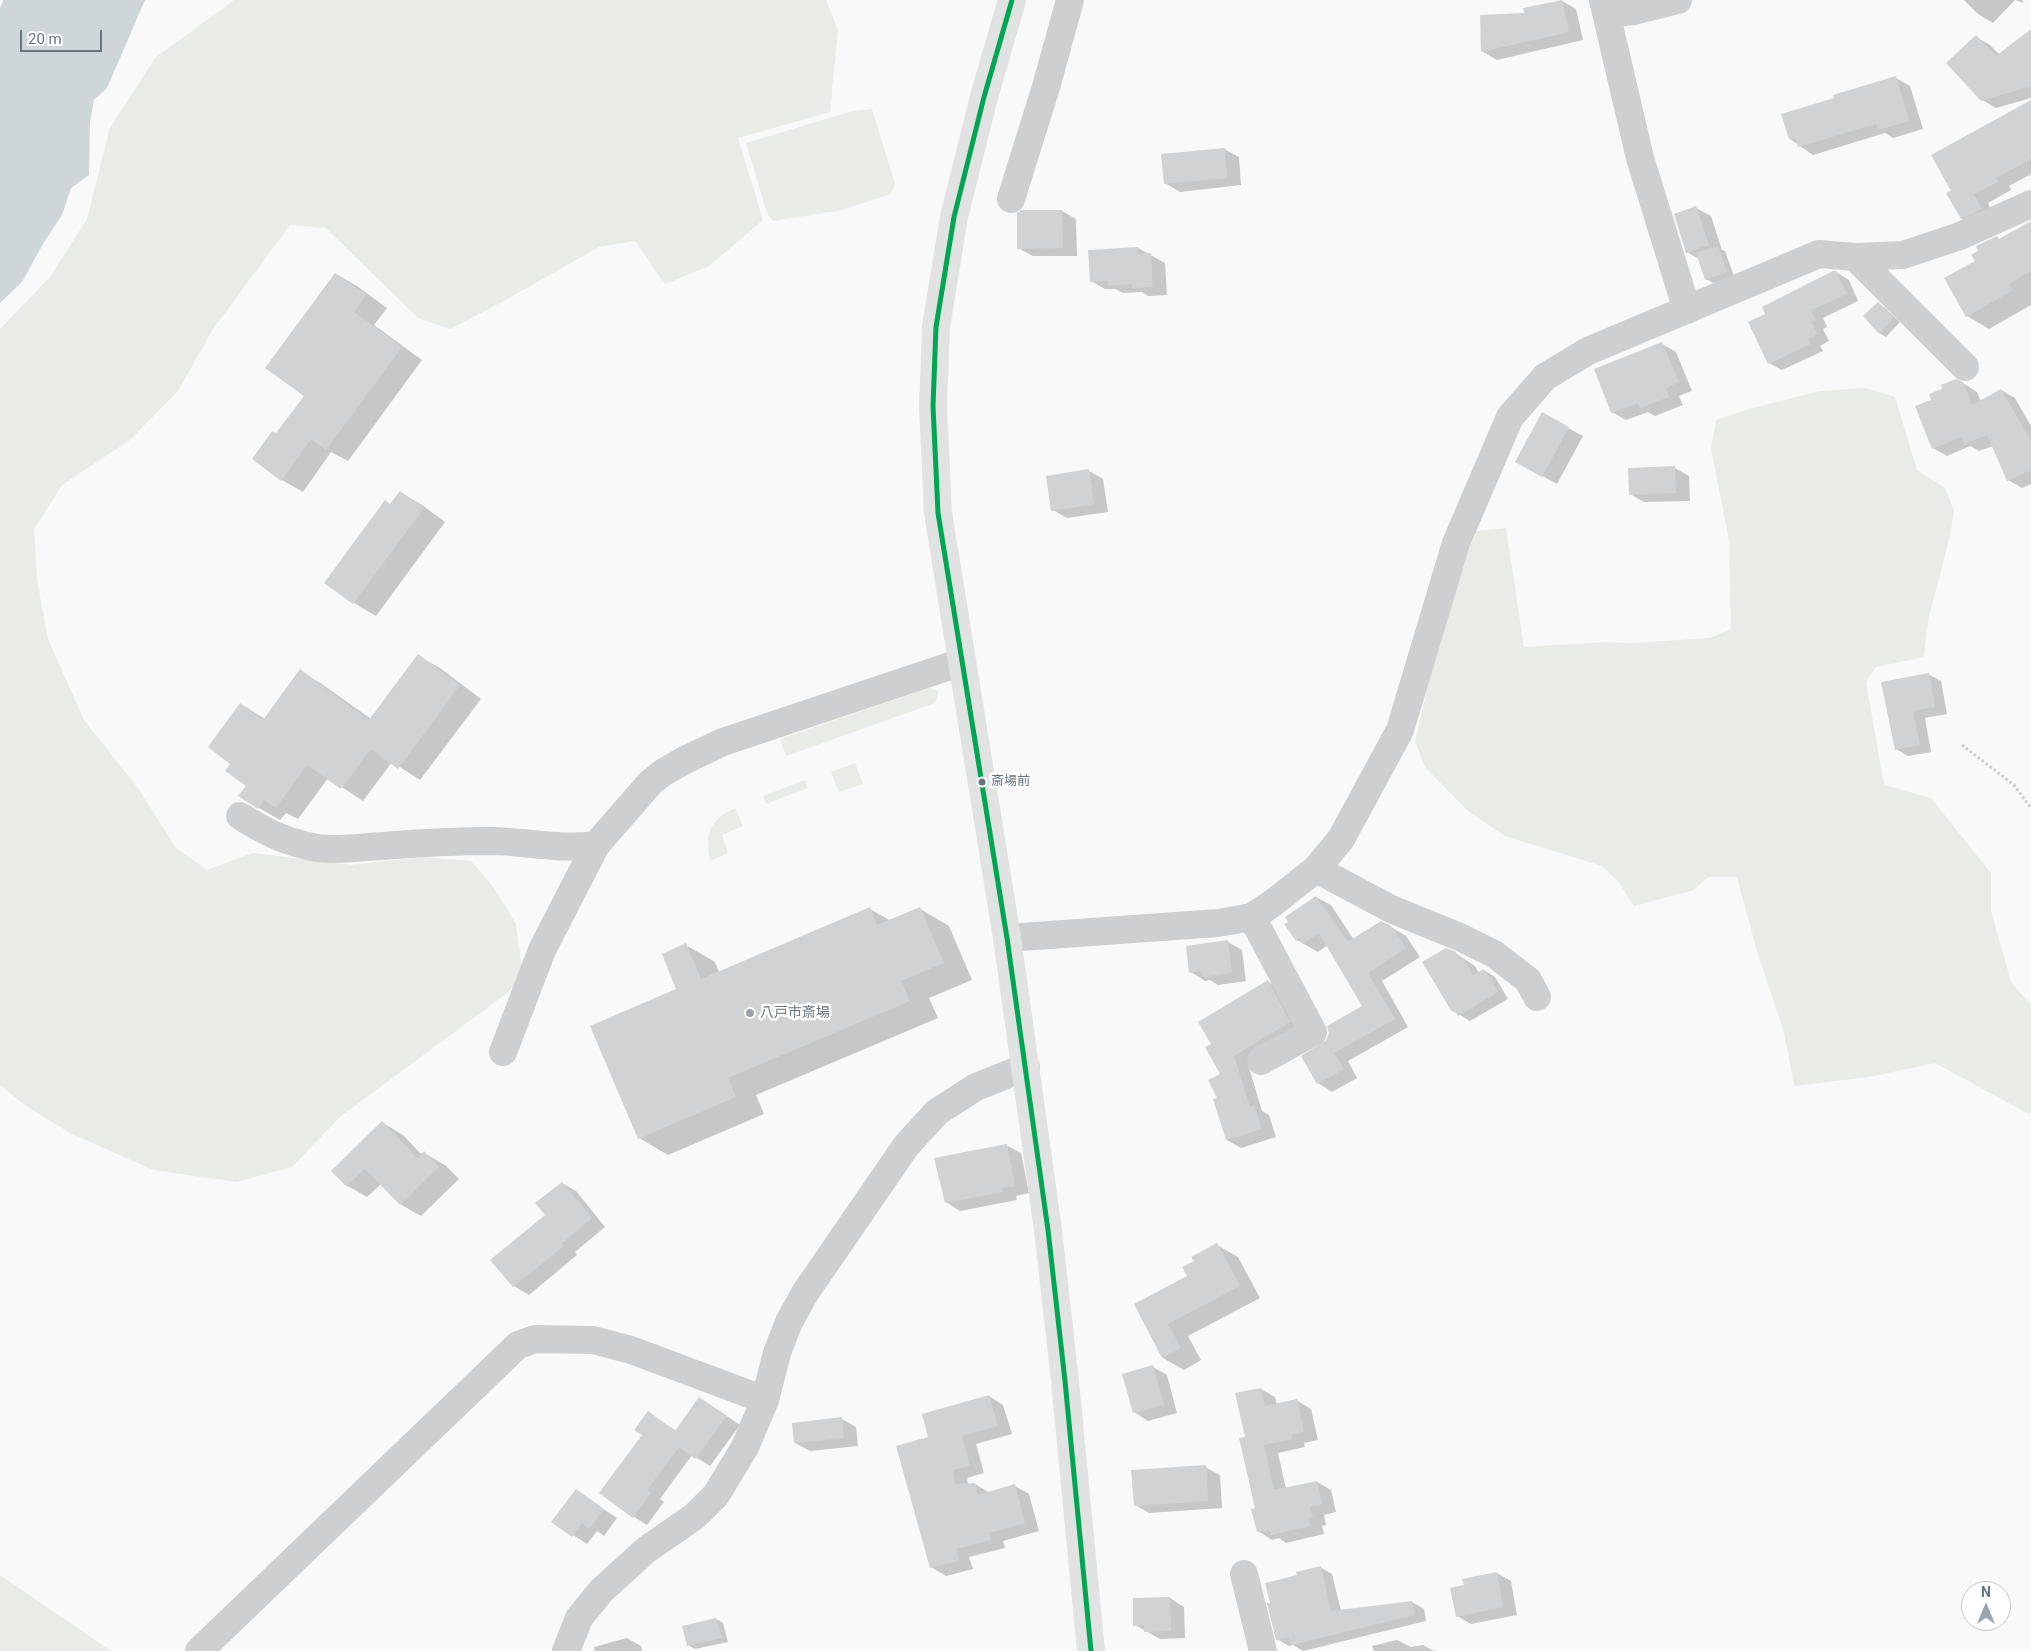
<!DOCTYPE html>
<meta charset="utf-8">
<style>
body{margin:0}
#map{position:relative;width:2031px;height:1651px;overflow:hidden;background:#f9f9f9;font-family:Roboto,sans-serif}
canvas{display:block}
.north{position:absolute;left:1961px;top:1581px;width:50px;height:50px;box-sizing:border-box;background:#fff;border:1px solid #c1c8cd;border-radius:50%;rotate:0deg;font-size:14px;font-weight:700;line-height:20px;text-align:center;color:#657683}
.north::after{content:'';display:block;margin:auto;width:18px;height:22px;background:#99a4ac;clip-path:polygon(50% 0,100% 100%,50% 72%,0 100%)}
.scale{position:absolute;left:20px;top:30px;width:82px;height:22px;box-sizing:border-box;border:2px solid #657683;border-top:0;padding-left:6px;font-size:15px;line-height:18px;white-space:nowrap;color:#657683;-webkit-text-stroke:4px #fff;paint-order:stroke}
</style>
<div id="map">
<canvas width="2031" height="1651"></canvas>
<div class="north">N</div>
<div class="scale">20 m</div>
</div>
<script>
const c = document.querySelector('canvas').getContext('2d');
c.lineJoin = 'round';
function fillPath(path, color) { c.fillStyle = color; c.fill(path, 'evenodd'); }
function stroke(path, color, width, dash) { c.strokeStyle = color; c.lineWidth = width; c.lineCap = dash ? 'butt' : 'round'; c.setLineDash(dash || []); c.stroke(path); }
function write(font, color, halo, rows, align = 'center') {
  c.font = font + ' Roboto,"Noto Sans JP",sans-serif'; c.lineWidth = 5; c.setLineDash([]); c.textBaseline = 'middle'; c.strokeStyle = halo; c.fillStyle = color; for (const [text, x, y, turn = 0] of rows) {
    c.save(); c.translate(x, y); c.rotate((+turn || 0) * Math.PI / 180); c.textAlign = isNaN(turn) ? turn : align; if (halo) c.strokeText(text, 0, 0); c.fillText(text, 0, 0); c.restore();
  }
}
const green = new Path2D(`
 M 234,0 L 826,0 L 838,30 L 830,112 L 738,138 L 763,220 L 709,266 L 665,284 L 635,241 L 599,247 L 502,302 L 450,329 L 418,318 L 326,228 L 290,225 L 213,329 L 178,391 L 130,440 L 62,485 L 34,529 L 37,580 L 48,639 L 84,720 L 140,791 L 176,848 L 207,870 L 253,853 L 351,865 L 422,857 L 471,861 L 494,888 L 516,924 L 522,970 L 510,991 L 341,1116 L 292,1167 L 236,1182 L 153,1170 L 70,1133 L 23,1104 L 0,1085 L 0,329 L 50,277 L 87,219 L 110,128 L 155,58 Z
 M 872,109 L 895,184 L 891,194 L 842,210 L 773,221 L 767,213 L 746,143 L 853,111 Z
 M 1866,388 L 1895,397 L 1917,470 L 1945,488 L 1954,511 L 1950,536 L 1928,620 L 1924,657 L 1876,667 L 1866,682 L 1884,785 L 1931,798 L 1991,873 L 1991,911 L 2011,982 L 2031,1005 L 2031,1113 L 2027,1113 L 1935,1063 L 1869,1077 L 1794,1086 L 1784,1032 L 1757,951 L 1737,877 L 1708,877 L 1694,890 L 1634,906 L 1618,881 L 1602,866 L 1505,836 L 1468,811 L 1425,767 L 1415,741 L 1432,668 L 1465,557 L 1477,531 L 1506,528 L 1524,647 L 1605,642 L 1633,643 L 1710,638 L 1731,629 L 1729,540 L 1711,448 L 1716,420 L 1749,409 L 1820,391 Z
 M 929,688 L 939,691 L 935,703 L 786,756 L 780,739 Z
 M 855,763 L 863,784 L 839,792 L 831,772 Z
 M 805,780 L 808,788 L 766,804 L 763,796 Z
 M 735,808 L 743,826 L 722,835 L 728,853 L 710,861 C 706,833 708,821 735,808 Z
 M 0,1575 L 111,1651 L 0,1651 Z`);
const water = new Path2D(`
 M 3,0 L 145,0 L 107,88 L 94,100 L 90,122 L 89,175 L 71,188 L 62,215 L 43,244 L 22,282 L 0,303 L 0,8 Z`);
const shadow = new Path2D(`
 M 1964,0 L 2022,0 L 2024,3 L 2015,0 L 1993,23 L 1978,14 Z
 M 1562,1 L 1576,9 L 1583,40 L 1497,60 L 1483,52 L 1481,17 L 1526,14 Z
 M 2031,31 L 2031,98 L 1996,108 L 1982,100 L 1976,37 L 1990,45 L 2000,55 Z
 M 1896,78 L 1910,86 L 1923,129 L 1893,138 L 1885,133 L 1813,155 L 1790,139 L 1836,99 Z
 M 2031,102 L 2031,174 L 2009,186 L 2011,190 L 1988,203 L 1995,217 L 1975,226 L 1961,218 L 1952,191 Z
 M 1224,149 L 1239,157 L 1241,185 L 1180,192 L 1165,183 Z
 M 1696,208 L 1711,216 L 1722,250 L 1725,251 L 1734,276 L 1713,283 L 1706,279 L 1699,259 L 1687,252 Z
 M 1062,211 L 1076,219 L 1077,256 L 1033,256 L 1018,248 Z
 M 2031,228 L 2031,305 L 1989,329 L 1967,316 L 1976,261 L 1997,238 L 2001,240 Z
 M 1138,248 L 1165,263 L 1167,295 L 1148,296 L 1142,292 L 1123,293 L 1115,289 L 1105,289 L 1091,281 Z
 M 1836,272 L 1849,280 L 1858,301 L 1823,318 L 1827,327 L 1823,329 L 1829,341 L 1820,346 L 1823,351 L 1782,370 L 1769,363 L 1767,314 Z
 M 336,274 L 357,286 L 387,308 L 374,325 L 422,360 L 348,461 L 331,452 L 303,492 L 282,480 L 277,435 L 305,396 Z
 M 1878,304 L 1885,308 L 1900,322 L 1886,337 L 1879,333 Z
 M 1662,344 L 1676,352 L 1692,391 L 1679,396 L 1683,405 L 1655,416 L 1648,412 L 1626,420 L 1612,412 Z
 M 1963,383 L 1977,392 L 1981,402 L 2001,390 L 2015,398 L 2031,426 L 2031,484 L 2022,488 L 2008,480 L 1993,446 L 1979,451 L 1970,446 L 1947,456 L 1933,448 L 1933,401 Z
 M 1542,414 L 1583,436 L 1557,484 L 1531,470 Z
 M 1675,468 L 1689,476 L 1690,501 L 1644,502 L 1630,494 Z
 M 1089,471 L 1103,479 L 1108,512 L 1067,518 L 1053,510 Z
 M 400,492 L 422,505 L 445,522 L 376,616 L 354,603 L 326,582 Z
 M 418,656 L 440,668 L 481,699 L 420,780 L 392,762 L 363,801 L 328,778 L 298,819 L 286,813 L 280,820 L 259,808 L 248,786 L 232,764 L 241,704 L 265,719 L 300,671 L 322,684 L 371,719 Z
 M 1928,674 L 1941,681 L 1947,714 L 1925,718 L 1931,752 L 1908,756 L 1896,749 Z
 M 1316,897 L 1331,905 L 1354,940 L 1391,927 L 1406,936 L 1420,957 L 1382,981 L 1408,1027 L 1348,1061 L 1357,1078 L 1332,1092 L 1318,1083 L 1327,1041 L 1364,1007 L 1328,945 L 1318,952 L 1297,940 Z
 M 870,909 L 891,921 L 920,909 L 949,926 L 972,980 L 929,998 L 938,1018 L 756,1095 L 764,1114 L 668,1155 L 639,1138 L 678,990 L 686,945 L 715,962 L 719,972 Z
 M 1228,942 L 1242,950 L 1246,981 L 1218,985 L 1210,980 L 1205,981 L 1191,972 Z
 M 1455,953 L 1475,966 L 1479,973 L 1484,970 L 1495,977 L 1508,999 L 1470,1021 L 1453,1011 Z
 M 1268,982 L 1282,990 L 1303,1030 L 1248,1064 L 1262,1111 L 1269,1115 L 1276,1137 L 1241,1148 L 1227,1140 L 1218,1099 L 1222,1075 L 1212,1044 Z
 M 383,1123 L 403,1135 L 422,1155 L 424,1153 L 445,1165 L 459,1179 L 421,1216 L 400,1204 L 381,1184 L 367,1197 L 346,1185 Z
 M 1006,1145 L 1021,1153 L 1029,1193 L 1016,1196 L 1017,1200 L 960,1211 L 946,1202 Z
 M 562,1183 L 576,1191 L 605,1227 L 575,1252 L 577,1255 L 529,1295 L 514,1286 L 492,1260 L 546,1215 Z
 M 1217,1245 L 1238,1257 L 1260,1298 L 1188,1336 L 1201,1360 L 1184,1370 L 1163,1358 L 1136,1305 L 1189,1277 L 1195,1262 Z
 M 1153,1367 L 1167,1375 L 1177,1413 L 1148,1421 L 1134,1412 Z
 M 1261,1389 L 1275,1397 L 1277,1405 L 1296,1400 L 1311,1409 L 1318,1440 L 1304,1443 L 1305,1447 L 1278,1453 L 1286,1489 L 1317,1482 L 1331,1490 L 1336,1512 L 1324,1515 L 1326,1525 L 1322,1526 L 1324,1534 L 1286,1543 L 1279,1538 L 1272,1540 L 1258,1531 L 1246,1438 Z
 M 989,1396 L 1003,1405 L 1012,1434 L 976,1444 L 984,1473 L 967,1478 L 968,1485 L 975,1484 L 990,1493 L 1015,1486 L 1029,1494 L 1039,1531 L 1003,1541 L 1005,1548 L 969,1557 L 973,1569 L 946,1576 L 931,1567 L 930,1438 Z
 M 700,1398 L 740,1425 L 710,1466 L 692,1455 L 660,1499 L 664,1502 L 647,1525 L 634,1517 L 643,1435 L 649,1413 L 676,1431 Z
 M 842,1419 L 856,1427 L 858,1446 L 810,1451 L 795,1443 Z
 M 1205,1467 L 1220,1475 L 1222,1508 L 1149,1513 L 1135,1505 Z
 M 576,1491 L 617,1518 L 604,1536 L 597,1531 L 587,1544 L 553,1522 Z
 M 1320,1567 L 1332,1574 L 1341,1611 L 1412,1602 L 1424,1609 L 1426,1621 L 1303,1651 L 1293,1645 L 1289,1646 L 1277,1639 L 1272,1604 L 1299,1576 Z
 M 1497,1573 L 1511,1581 L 1517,1615 L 1471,1624 L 1457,1616 L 1465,1586 Z
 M 1170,1598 L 1184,1607 L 1185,1638 L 1160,1639 L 1135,1625 Z
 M 716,1619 L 723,1623 L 728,1642 L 695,1649 L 688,1645 Z
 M 627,1638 L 641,1646 L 642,1651 L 595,1651 L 594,1647 Z
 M 1397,1640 L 1411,1647 L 1423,1645 L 1434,1651 L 1374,1651 L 1372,1646 Z`);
const building = new Path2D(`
 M 1562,0 L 1569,32 L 1481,52 L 1480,15 L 1524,13 L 1523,8 Z
 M 2031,29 L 2031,86 L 1981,101 L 1946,63 L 1976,35 L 1996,56 Z
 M 1896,76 L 1909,121 L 1878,130 L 1876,124 L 1798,147 L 1795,138 L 1789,139 L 1781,114 L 1834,98 L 1833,95 Z
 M 2031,100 L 2031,159 L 1996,178 L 1998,182 L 1974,194 L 1982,209 L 1961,219 L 1946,193 L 1951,191 L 1931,155 Z
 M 1225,148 L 1227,178 L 1164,184 L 1161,154 Z
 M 1696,206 L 1709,245 L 1686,253 L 1674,214 Z
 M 1022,210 L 1062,210 L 1063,248 L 1017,249 L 1017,213 Z
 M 2031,221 L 2031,271 L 2009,284 L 2013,290 L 1966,317 L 1944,278 L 1975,261 L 1971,255 L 1978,251 L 1976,246 L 1997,236 L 1999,239 Z
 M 1718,246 L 1727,272 L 1705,280 L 1696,253 Z
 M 1138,247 L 1138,254 L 1151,253 L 1153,287 L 1132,288 L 1132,284 L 1108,286 L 1108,281 L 1090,282 L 1088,250 Z
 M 1833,271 L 1836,271 L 1847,294 L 1811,310 L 1816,320 L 1811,321 L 1817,334 L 1808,339 L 1811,344 L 1768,364 L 1748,322 L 1765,314 L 1762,307 Z
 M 335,273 L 366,295 L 354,312 L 402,347 L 326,450 L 311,439 L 281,481 L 252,459 L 272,431 L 276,433 L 304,396 L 265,368 Z
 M 1878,302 L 1894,318 L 1879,334 L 1863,316 Z
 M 1662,342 L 1679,382 L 1666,388 L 1669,397 L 1640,408 L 1638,403 L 1611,413 L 1594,369 Z
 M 1956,379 L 1963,382 L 1972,405 L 2001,389 L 2031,441 L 2031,470 L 2007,481 L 1987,435 L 1964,444 L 1961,437 L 1932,449 L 1915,406 L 1931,400 L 1929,394 L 1942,389 L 1941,385 Z
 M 1542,412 L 1569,427 L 1542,477 L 1515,462 Z
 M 1675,466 L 1676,493 L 1629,495 L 1628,468 Z
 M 1089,469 L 1094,504 L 1051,511 L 1046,476 Z
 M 400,491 L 424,508 L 353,604 L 324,583 L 385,500 L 390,504 Z
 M 418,654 L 460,685 L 398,769 L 371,749 L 341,789 L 307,765 L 276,808 L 264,800 L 258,809 L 238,796 L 246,786 L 225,771 L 230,764 L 208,747 L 240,703 L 263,720 L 300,669 L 369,720 Z
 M 1929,673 L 1935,707 L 1913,711 L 1920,745 L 1895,750 L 1881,682 Z
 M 1316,896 L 1347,941 L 1349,941 L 1381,921 L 1391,926 L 1406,948 L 1368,973 L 1395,1019 L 1334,1053 L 1344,1069 L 1317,1084 L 1301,1056 L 1326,1040 L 1329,1033 L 1327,1026 L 1362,1006 L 1319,933 L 1303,944 L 1299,938 L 1296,941 L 1284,924 L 1288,922 L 1285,917 Z
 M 870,907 L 877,925 L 920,907 L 944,963 L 901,981 L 910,1001 L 728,1078 L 736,1097 L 638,1139 L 590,1026 L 676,989 L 662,954 L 686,943 L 701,979 Z
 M 1228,940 L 1232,973 L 1203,977 L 1202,971 L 1189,973 L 1186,946 Z
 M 1446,948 L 1456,952 L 1460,960 L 1463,958 L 1473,975 L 1484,969 L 1498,992 L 1458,1016 L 1455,1010 L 1452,1012 L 1422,962 Z
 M 1268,980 L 1290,1022 L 1234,1056 L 1250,1107 L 1254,1105 L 1262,1129 L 1226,1140 L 1213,1099 L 1217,1098 L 1208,1080 L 1220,1074 L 1205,1047 L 1211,1044 L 1198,1022 Z
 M 382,1121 L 417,1158 L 424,1151 L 439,1167 L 400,1205 L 365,1169 L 346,1186 L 331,1171 Z
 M 1007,1144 L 1015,1186 L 1002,1188 L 1003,1192 L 945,1203 L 934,1158 Z
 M 562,1182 L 592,1218 L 562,1243 L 564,1246 L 513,1287 L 490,1260 L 545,1215 L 535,1203 Z
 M 1217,1243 L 1240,1286 L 1168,1324 L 1181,1348 L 1162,1358 L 1134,1304 L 1187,1276 L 1182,1267 L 1194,1261 L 1191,1257 Z
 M 1153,1365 L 1164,1405 L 1133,1413 L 1122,1374 Z
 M 1261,1388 L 1265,1406 L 1297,1399 L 1304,1432 L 1291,1435 L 1292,1439 L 1264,1445 L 1274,1490 L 1317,1481 L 1322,1504 L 1310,1507 L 1313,1517 L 1308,1518 L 1310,1526 L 1271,1535 L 1269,1530 L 1257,1532 L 1251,1509 L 1255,1508 L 1239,1438 L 1245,1437 L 1235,1393 Z
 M 989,1395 L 998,1426 L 962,1436 L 970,1466 L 953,1470 L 955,1484 L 975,1483 L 978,1495 L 1015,1484 L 1025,1523 L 989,1533 L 991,1540 L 956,1549 L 959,1561 L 930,1568 L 896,1446 L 928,1437 L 922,1414 Z
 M 699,1397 L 727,1416 L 695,1459 L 679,1447 L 647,1490 L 651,1493 L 633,1518 L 599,1493 L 642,1435 L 634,1430 L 648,1411 L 675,1431 Z
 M 842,1417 L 844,1438 L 794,1443 L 792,1423 Z
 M 1206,1465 L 1208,1501 L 1134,1506 L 1131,1470 Z
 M 576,1489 L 604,1509 L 589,1529 L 582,1523 L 572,1537 L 551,1522 Z
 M 1321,1566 L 1331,1611 L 1412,1601 L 1415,1615 L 1291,1645 L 1289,1637 L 1276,1640 L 1267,1603 L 1270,1603 L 1265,1583 L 1297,1575 L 1296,1572 Z
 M 1497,1572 L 1503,1607 L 1456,1617 L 1450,1588 L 1464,1585 L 1462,1579 Z
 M 1170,1597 L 1171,1631 L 1144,1632 L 1144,1625 L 1133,1626 L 1133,1598 Z
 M 716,1618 L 722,1638 L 687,1646 L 682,1626 Z`);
const path = new Path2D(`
 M 1962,745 L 2014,785 L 2031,808`);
const minor = new Path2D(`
 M 1603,0 L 1640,158 L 1687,310
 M 1607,14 L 1634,11 L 1678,0
 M 1011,199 L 1046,87 L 1070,0
 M 1855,257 L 1965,367
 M 240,816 C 267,833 286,842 317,848 C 338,851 361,847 382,846 C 419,843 456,841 493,841 C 528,842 561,850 596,845
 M 1316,869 L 1391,909 L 1462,938 L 1494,954 L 1528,980 L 1537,997
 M 1252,917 L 1313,1032 L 1261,1061
 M 1007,938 L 1218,923 L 1252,917 L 1273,903 L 1316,869 L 1341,839 L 1400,730 L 1456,543 L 1510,417 L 1545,377 L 1588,351 L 1819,254 L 1855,257 L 1903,255 L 1960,236 L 2031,204
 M 503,1052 L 542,950 L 596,845 L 651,782 L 664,772 L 685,760 L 723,742 L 962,662
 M 1244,1574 L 1263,1651
 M 199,1651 L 518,1345 L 535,1339 L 593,1340 L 631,1350 L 765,1400
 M 566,1651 L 579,1618 L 601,1591 L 646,1550 L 695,1516 L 716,1495 L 745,1447 L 765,1400 L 777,1353 L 789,1322 L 805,1293 L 906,1146 L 937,1112 L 976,1087 L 1026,1067`);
const primary = new Path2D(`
 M 1012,0 L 984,97 L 954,217 L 936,327 L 933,406 L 938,513 L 1007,938 L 1048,1230 L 1065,1381 L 1091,1651`);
const bus1 = new Path2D(`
 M 1012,0 L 984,97 L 954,217 L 936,327 L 933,406 L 938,513 L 1007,938 L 1048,1230 L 1065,1381 L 1091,1651`);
const markers = [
 [982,782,4.5,"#657683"],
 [750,1013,5,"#99a4ac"]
];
const busNames = [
 ["斎場前",991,782]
];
const poiNames = [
 ["八戸市斎場",760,1013]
];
fillPath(green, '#e8ebe6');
fillPath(water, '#ced6d9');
fillPath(shadow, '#0003');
fillPath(building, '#d0d2d3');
stroke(path, '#cbcccd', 3, [2.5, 2.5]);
stroke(minor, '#cecfd0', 28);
stroke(primary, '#e1e2e2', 28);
stroke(bus1, '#00a651', 5);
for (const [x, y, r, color] of markers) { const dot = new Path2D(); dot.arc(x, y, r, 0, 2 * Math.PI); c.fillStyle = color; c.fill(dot); stroke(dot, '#fff', 2); }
write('13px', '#657683', '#fff', busNames, 'left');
write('14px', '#657683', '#fff', poiNames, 'left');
</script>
